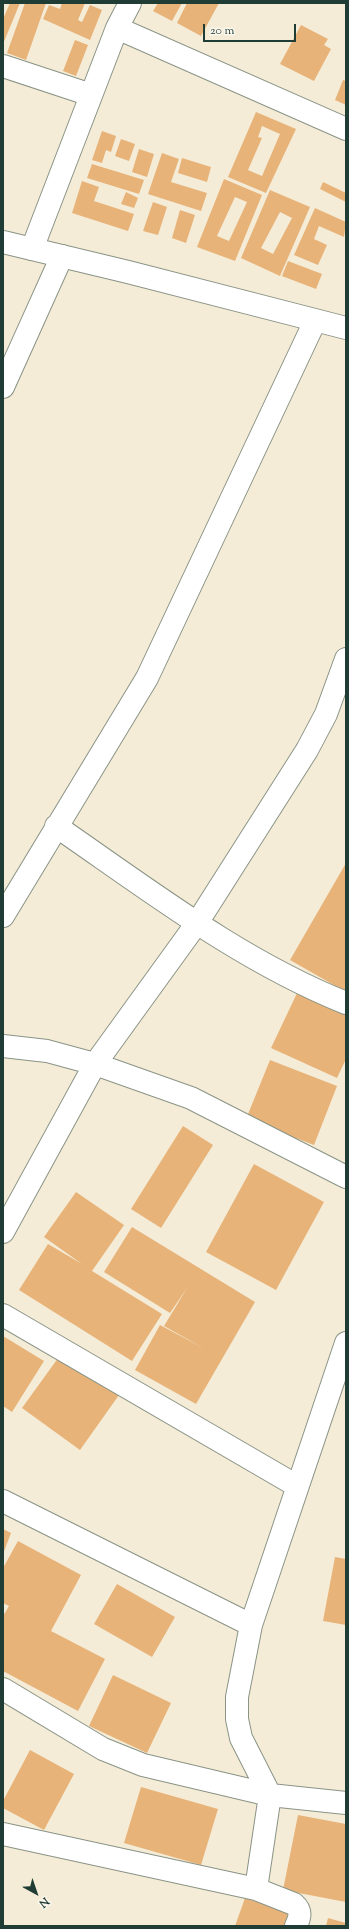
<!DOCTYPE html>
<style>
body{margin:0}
#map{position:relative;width:349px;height:1929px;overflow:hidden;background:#f5ecd7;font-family:"Sorts Mill Goudy",serif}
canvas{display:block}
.frame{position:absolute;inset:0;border:4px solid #1f3d34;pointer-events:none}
.north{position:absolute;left:16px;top:1873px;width:40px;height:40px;-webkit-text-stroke:3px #fbf7ec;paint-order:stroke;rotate:140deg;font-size:11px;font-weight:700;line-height:16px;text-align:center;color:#1f3d34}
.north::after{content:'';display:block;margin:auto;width:14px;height:18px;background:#1f3d34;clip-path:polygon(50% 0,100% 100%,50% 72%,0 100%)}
.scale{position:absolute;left:203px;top:24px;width:93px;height:18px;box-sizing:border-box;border:2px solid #1f3d34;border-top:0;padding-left:5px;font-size:12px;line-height:14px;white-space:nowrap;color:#1f3d34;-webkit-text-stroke:3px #fbf7ec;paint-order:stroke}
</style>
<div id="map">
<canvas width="349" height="1929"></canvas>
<div class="frame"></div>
<div class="north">N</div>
<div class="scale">20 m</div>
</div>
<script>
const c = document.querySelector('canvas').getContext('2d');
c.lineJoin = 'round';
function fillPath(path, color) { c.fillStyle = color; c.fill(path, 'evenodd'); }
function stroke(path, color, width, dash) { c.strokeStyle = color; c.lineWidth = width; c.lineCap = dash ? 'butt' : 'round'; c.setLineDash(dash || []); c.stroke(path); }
const building = new Path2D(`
 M 10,3 L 20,3 L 3,44 L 3,19 Z
 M 25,3 L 46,3 L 26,60 L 7,53 Z
 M 62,3 L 85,3 L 78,20 L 82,22 L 90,5 L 102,10 L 90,40 L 43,19 L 49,5 L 60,9 Z
 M 158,3 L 182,3 L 172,21 L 153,11 Z
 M 187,3 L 219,3 L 201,36 L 177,23 Z
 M 301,25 L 328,39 L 324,45 L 331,49 L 314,81 L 280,64 Z
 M 75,40 L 88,45 L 76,76 L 63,71 Z
 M 343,80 L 346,81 L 346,105 L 335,100 Z
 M 256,112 L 296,129 L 266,193 L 228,177 ZM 262,126 L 280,134 L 262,176 L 248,170 L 262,138 L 258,137 Z
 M 102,131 L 116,136 L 111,152 L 106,150 L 102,163 L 92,160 Z
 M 121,139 L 135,144 L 129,161 L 115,156 Z
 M 139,149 L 154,154 L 147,177 L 132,172 Z
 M 162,153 L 179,159 L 171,182 L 207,193 L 201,211 L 148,194 Z
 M 182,158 L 211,167 L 207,182 L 178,173 Z
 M 92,164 L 144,180 L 139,194 L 87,178 Z
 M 224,179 L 262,195 L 235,261 L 197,247 ZM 235,197 L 247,202 L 229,241 L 217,236 Z
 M 82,181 L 99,187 L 94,201 L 134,214 L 128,231 L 72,213 Z
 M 323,182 L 346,193 L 346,202 L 320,189 Z
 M 270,190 L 310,207 L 280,276 L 241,258 ZM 280,212 L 292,218 L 273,254 L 261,248 Z
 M 126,192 L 138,198 L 134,208 L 121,204 Z
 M 153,202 L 167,207 L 158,235 L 143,231 Z
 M 315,208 L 346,222 L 344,237 L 319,226 L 314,239 L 327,245 L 318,265 L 294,255 Z
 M 180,210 L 195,215 L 186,243 L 172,238 Z
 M 288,261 L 322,274 L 316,289 L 282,276 Z
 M 346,863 L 346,992 L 290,960 Z
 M 298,991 L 346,1014 L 346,1059 L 337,1078 L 271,1048 Z
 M 270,1060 L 337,1086 L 314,1145 L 246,1119 Z
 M 183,1126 L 213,1145 L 161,1228 L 131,1209 Z
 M 254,1164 L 324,1202 L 276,1290 L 206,1252 Z
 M 76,1192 L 124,1225 L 92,1271 L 162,1314 L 132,1361 L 19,1290 L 48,1244 L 82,1264 L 44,1237 Z
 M 132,1227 L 255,1302 L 196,1404 L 135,1370 L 160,1325 L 205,1349 L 164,1326 L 187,1288 L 170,1313 L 104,1272 Z
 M 3,1336 L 44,1361 L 12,1412 L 3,1406 Z
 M 61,1354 L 119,1395 L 80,1450 L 22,1408 Z
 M 3,1529 L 11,1533 L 3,1554 Z
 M 18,1541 L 81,1575 L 51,1631 L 105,1659 L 78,1711 L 3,1671 L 3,1616 L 9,1606 L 3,1603 L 3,1568 Z
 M 335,1557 L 346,1559 L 346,1625 L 323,1621 Z
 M 117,1584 L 175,1617 L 152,1657 L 94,1624 Z
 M 113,1675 L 171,1703 L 147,1753 L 89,1726 Z
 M 30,1750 L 74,1774 L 44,1830 L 3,1808 L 3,1801 Z
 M 141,1787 L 218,1809 L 201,1865 L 124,1843 Z
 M 298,1815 L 346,1824 L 346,1902 L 283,1890 Z
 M 245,1898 L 296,1915 L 292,1926 L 235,1926 Z
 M 328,1918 L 346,1923 L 346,1926 L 326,1926 Z`);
const minor = new Path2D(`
 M 117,28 L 346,129
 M 3,66 L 91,95
 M 32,249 L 117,28 L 130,3
 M 3,387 L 62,256
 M 56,826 C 149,890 241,961 346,1003
 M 3,916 L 147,678 L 315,321
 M 3,1046 L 47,1051 L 95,1064 L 191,1098 L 346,1177
 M 3,1232 L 95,1064 L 197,923 L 307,750 L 326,714 L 346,659
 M 3,1315 L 297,1486
 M 3,1501 L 251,1625
 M 3,1689 L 103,1749 L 143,1765 L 270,1795 L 346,1803
 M 3,1834 L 256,1889 L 294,1904 C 302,1911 300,1917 296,1926
 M 256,1889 L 270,1795 L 241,1738 L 237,1719 L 237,1697 L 251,1625 L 346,1343`);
const tertiary = new Path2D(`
 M 3,242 L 128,272 L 346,328`);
fillPath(building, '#e7b379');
stroke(minor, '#8a9486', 24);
stroke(tertiary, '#8a9486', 24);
stroke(minor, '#fff', 22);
stroke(tertiary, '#fff', 22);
</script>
